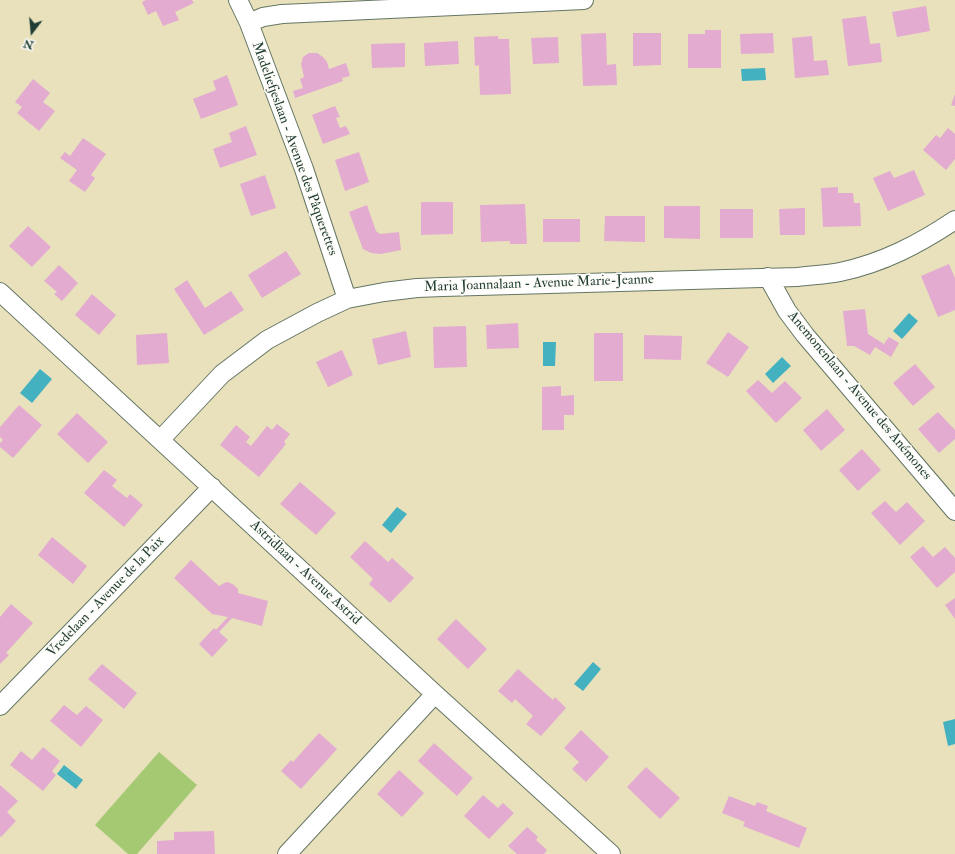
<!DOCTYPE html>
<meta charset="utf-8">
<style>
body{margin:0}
#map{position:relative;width:955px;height:854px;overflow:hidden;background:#e8e1bc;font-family:"IM FELL Double Pica",serif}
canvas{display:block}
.north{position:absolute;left:12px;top:12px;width:40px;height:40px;-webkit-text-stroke:3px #fdfcf7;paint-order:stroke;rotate:196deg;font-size:11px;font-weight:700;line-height:16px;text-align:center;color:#1f3d34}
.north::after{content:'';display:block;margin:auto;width:14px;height:18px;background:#1f3d34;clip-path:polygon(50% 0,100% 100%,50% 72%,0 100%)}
</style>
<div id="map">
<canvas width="955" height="854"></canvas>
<div class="north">N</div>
</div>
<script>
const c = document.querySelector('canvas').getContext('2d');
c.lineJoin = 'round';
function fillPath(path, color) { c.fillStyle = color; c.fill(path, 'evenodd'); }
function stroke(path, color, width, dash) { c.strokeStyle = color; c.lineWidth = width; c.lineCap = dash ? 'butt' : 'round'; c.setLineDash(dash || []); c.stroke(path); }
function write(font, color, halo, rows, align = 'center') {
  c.font = font + ' "IM FELL Double Pica",serif'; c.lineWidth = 3.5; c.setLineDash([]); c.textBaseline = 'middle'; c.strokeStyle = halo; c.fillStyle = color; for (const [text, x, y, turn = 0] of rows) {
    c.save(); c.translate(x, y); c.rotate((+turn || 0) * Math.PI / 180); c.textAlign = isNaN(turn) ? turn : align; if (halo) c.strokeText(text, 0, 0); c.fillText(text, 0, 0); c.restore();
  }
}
const green = new Path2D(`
 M 159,752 L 197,785 L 137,854 L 128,854 L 95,825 Z`);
const water = new Path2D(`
 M 765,68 L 766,80 L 742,81 L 741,69 Z
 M 909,313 L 918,321 L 902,339 L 893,331 Z
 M 543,342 L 556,342 L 555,366 L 543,366 Z
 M 782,357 L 791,366 L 773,383 L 765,374 Z
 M 40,369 L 52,379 L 32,403 L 20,393 Z
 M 397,507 L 407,514 L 391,533 L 382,525 Z
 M 593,662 L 601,669 L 583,691 L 574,684 Z
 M 955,719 L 955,744 L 948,746 L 943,722 Z
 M 64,765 L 83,780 L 76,789 L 57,774 Z`);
const building = new Path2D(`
 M 146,0 L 192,0 L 194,3 L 175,12 L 179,20 L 163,26 L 156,11 L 148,15 L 142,2 Z
 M 926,6 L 930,31 L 897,37 L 892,12 Z
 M 866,16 L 870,44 L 880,43 L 882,62 L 848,66 L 842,19 Z
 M 705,30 L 721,30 L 721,68 L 688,68 L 688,34 L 705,34 Z
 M 606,33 L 607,65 L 616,64 L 617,85 L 583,86 L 581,34 Z
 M 633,33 L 661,33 L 661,65 L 633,66 Z
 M 773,33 L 774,53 L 741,54 L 740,34 Z
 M 498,36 L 498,39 L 509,39 L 511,94 L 480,95 L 479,65 L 475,66 L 474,37 Z
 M 812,36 L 814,61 L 827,60 L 829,75 L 795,78 L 792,38 Z
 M 558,37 L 559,63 L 533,64 L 531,38 Z
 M 458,41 L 459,64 L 425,66 L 424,43 Z
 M 405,43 L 405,67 L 372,68 L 371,44 Z
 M 309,53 L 317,53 L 323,57 L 327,62 L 329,69 L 346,63 L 350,76 L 342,78 L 343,81 L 295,98 L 293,91 L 303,88 L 300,79 L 304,77 L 301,64 L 303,57 Z
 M 227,75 L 238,105 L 201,119 L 193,99 L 216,90 L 213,81 Z
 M 33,79 L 50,93 L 43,102 L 55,111 L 39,131 L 17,113 L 22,107 L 15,102 Z
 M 955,94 L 955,106 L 951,105 Z
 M 335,106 L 340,117 L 336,118 L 340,128 L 346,126 L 350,134 L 323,144 L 312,115 Z
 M 246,126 L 257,155 L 220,168 L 213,149 L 232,142 L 229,133 Z
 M 948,128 L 955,134 L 955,159 L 946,170 L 923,150 L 936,135 L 940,138 Z
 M 83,138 L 106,154 L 91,175 L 95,178 L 85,192 L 69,181 L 77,170 L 60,158 L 65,152 L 70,156 Z
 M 359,152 L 369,182 L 345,191 L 335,160 Z
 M 914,170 L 925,195 L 888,211 L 873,178 L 890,171 L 894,178 Z
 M 265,175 L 276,208 L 251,216 L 240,184 Z
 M 838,187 L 838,193 L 853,193 L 854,203 L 860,203 L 861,226 L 823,227 L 821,188 Z
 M 421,202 L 453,202 L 453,234 L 421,235 Z
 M 525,204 L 527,244 L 510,244 L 510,241 L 481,242 L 480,205 Z
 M 367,205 L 376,231 L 380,234 L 399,232 L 401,250 L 386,253 L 380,254 L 371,253 L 363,249 L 349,212 Z
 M 664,206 L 700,206 L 700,239 L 664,238 Z
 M 805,208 L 805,235 L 780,235 L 779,209 Z
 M 720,209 L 753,209 L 753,238 L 720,238 Z
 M 605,216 L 645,216 L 645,242 L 604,241 Z
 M 543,219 L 580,219 L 580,242 L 543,242 Z
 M 28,226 L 51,247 L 32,267 L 9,246 Z
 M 286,251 L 301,274 L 262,298 L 248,275 Z
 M 949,264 L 955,278 L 955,310 L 938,317 L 921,276 Z
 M 59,265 L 78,283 L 62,301 L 54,294 L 57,292 L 44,281 Z
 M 187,280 L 205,308 L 231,291 L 244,310 L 204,335 L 174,289 Z
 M 92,294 L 116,315 L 99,335 L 75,315 Z
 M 865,309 L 868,334 L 884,344 L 889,337 L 899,343 L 891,357 L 875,347 L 870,355 L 854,346 L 847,346 L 843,311 Z
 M 518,323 L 519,348 L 487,349 L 486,325 Z
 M 466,326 L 467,367 L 434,368 L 433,327 Z
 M 406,331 L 411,357 L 378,365 L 372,339 Z
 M 728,332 L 749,347 L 728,377 L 706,363 Z
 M 167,333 L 169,363 L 137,365 L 136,335 Z
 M 594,333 L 623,333 L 623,381 L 594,381 Z
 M 644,335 L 682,336 L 681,360 L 644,359 Z
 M 342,350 L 353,375 L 328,387 L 316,362 Z
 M 915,364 L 935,387 L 913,406 L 893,383 Z
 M 758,380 L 772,393 L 785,381 L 802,398 L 776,423 L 746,391 Z
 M 561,386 L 561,396 L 574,395 L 574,415 L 564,415 L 564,430 L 542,430 L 542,387 Z
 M 19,405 L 42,425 L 13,458 L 0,447 L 0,443 L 3,440 L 0,437 L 0,427 Z
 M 827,409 L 845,430 L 821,451 L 803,430 Z
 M 938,412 L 955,430 L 955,439 L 939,453 L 918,429 Z
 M 77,413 L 108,442 L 88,463 L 57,434 Z
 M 277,424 L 290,434 L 284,442 L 286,444 L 259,477 L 220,445 L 236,425 L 250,437 L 246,442 L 251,446 L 267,426 L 272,430 Z
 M 862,449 L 881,470 L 858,491 L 839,470 Z
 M 104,470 L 117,480 L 112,486 L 127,498 L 130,494 L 143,505 L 124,527 L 84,493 Z
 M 300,482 L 336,513 L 316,535 L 280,504 Z
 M 885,501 L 896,512 L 907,502 L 925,521 L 900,545 L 871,513 Z
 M 52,537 L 87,566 L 73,584 L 38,555 Z
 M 365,541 L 388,562 L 392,558 L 414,578 L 390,603 L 369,584 L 373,579 L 350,557 Z
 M 923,546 L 933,557 L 945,547 L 955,558 L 955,572 L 937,588 L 910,557 Z
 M 191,560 L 219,586 L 224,583 L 228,582 L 234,585 L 238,589 L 238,593 L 268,601 L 262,626 L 232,618 L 219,632 L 228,640 L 212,657 L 199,644 L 214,628 L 216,630 L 228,617 L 212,614 L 174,578 Z
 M 955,598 L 955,619 L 945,605 Z
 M 11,604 L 33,623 L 6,653 L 9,655 L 0,664 L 0,617 Z
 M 456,619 L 487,649 L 468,669 L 437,639 Z
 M 102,664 L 137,693 L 124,709 L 88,679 Z
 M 518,669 L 553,700 L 555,697 L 566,708 L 541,736 L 526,724 L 533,716 L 515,699 L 512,703 L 498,691 Z
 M 64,705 L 77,715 L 86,706 L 103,720 L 81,747 L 50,721 Z
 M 581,730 L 609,757 L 586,782 L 572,769 L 579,762 L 564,748 Z
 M 319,733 L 337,749 L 301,789 L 281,771 L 291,760 L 293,762 Z
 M 434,743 L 473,778 L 457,796 L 418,761 Z
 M 43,747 L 60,761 L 52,771 L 56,775 L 43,791 L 10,765 L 21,751 L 32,760 Z
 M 646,767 L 680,798 L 660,819 L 627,787 Z
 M 399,770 L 424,793 L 402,817 L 377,794 Z
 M 0,785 L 18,801 L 7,812 L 16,821 L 1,837 L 0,836 Z
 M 483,795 L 498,808 L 503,803 L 514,813 L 489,839 L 464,816 Z
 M 729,796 L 755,806 L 757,802 L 768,806 L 766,811 L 807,828 L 799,848 L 743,826 L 745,822 L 722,813 Z
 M 527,827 L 538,837 L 536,840 L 547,850 L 544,854 L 517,854 L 508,846 Z
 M 214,831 L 215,854 L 157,854 L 157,841 L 174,840 L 174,832 Z`);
const minor = new Path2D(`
 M 238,0 L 249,23 L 304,169 L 347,299
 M 249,23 L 263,17 L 282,14 L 584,0
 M 768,277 L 787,311 L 805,335 L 955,511
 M 0,292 L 435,694 L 611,854
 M 161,439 L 222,374 L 267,340 L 317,313 L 347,299 L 384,292 L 417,288 L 443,287 L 797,277 C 811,275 826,275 840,272 C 883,263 919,244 955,220
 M 0,706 L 212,487
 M 287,854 L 435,694`);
const streetNames = [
 ["Madeliefjeslaan - Avenue des Pâquerettes",294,149,70],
 ["Maria Joannalaan - Avenue Marie-Jeanne",539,284,-2],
 ["Anemonenlaan - Avenue des Anémones",859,396,50],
 ["Astridlaan - Avenue Astrid",305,573,43],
 ["Vredelaan - Avenue de la Paix",106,597,-46]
];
fillPath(green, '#a5c973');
fillPath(water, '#43b1bf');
fillPath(building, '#e3abd0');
stroke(minor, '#657664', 20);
stroke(minor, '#fff', 18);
write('14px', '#1f3d34', '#fdfcf7', streetNames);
</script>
